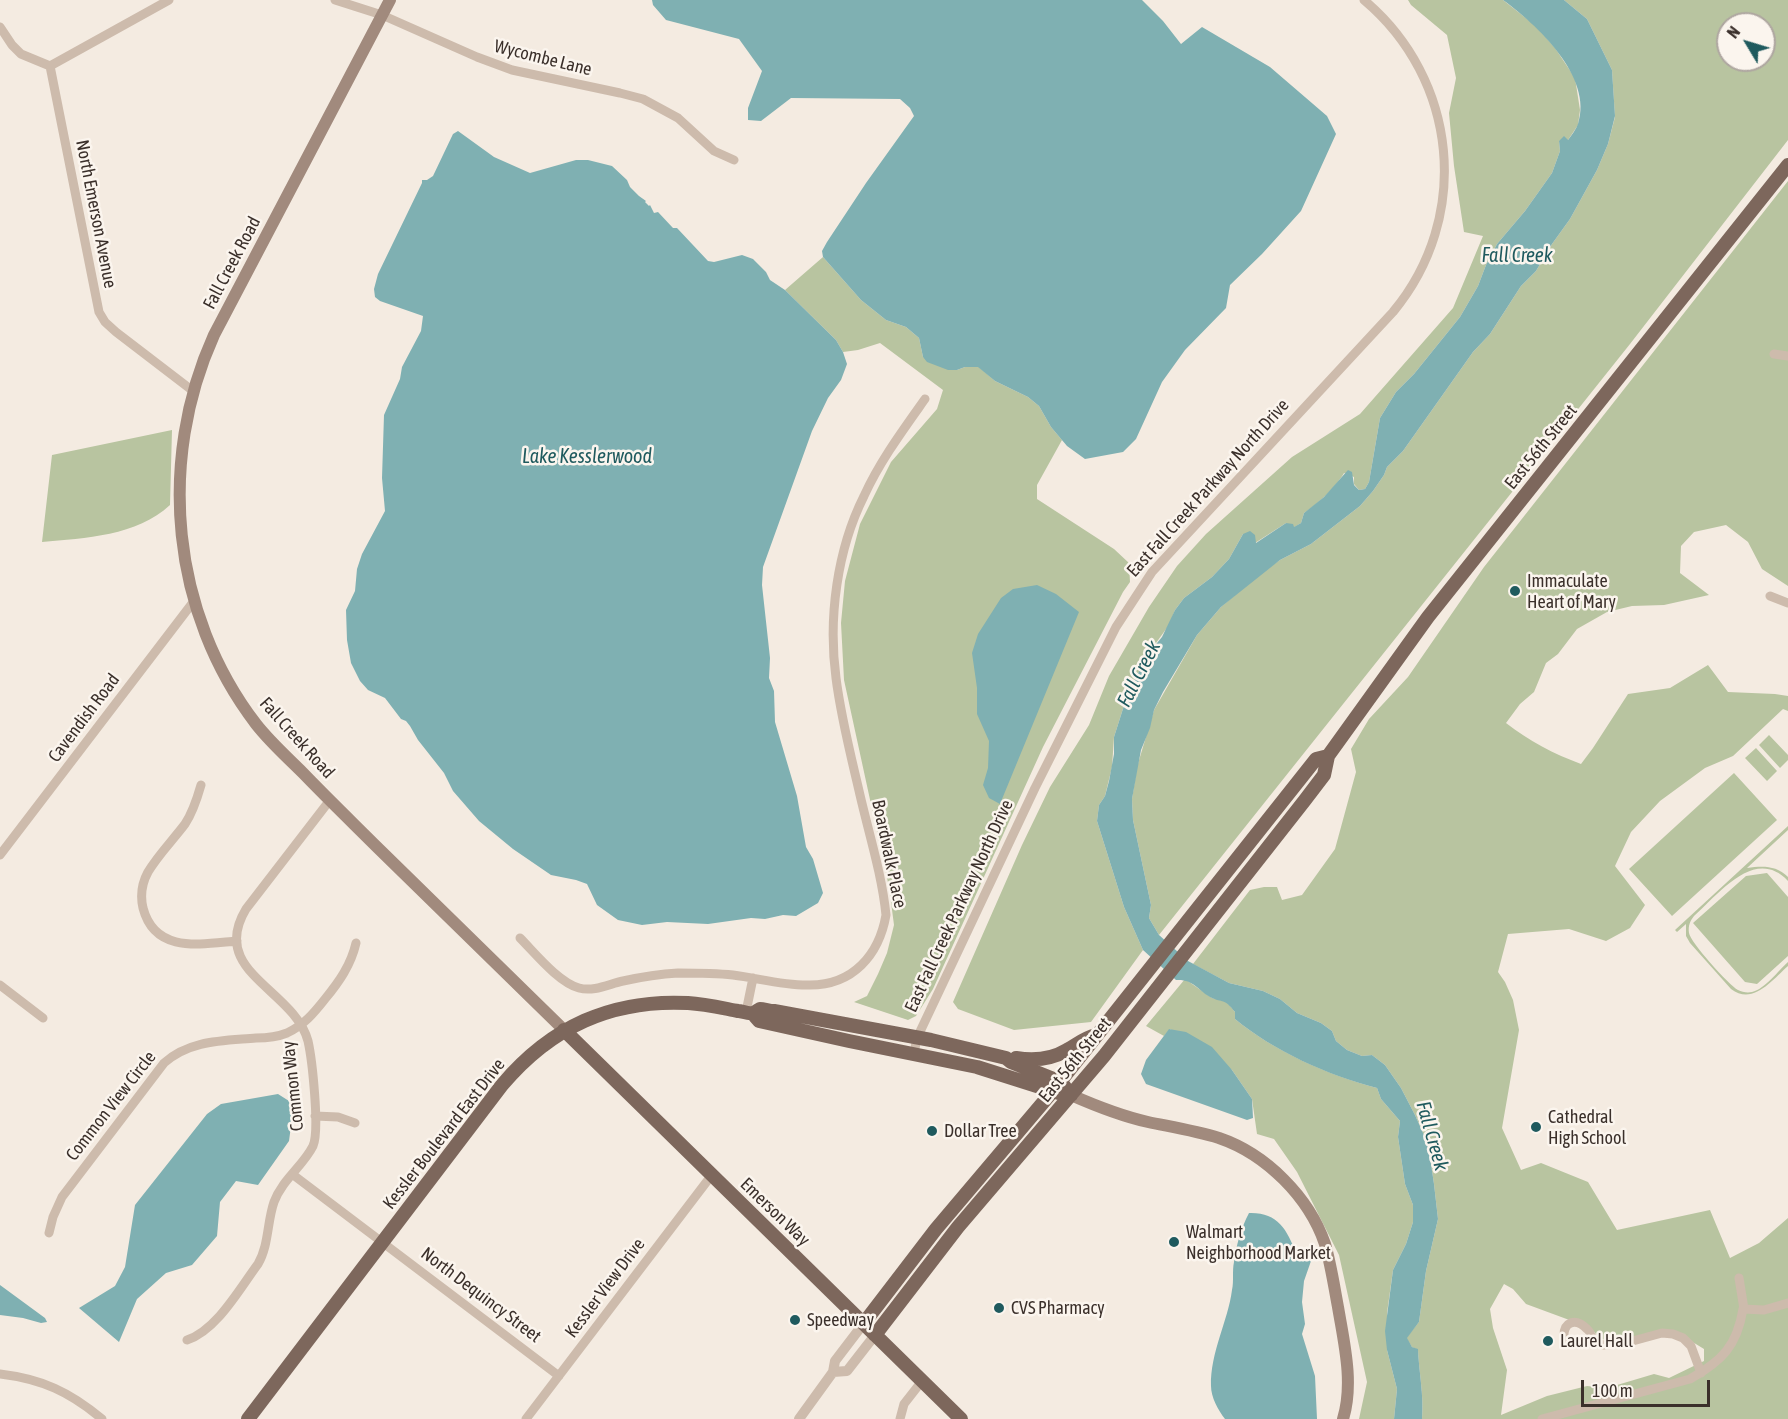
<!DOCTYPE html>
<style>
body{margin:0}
#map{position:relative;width:1788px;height:1419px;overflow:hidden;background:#f4ebe1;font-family:"Asap Condensed",sans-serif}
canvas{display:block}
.north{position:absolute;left:1716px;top:12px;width:60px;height:60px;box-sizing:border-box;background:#fbf5ee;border:2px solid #aea6a0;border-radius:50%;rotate:308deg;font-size:16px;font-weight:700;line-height:24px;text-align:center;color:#3b302b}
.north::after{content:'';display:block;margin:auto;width:21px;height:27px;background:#1f5a5e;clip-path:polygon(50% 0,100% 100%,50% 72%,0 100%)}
.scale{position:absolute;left:1581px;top:1380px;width:129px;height:27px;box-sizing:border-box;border:3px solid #3b302b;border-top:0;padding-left:8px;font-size:18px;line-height:21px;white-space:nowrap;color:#3b302b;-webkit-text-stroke:4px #fbf5ee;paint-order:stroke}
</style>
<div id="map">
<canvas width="1788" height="1419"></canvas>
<div class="north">N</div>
<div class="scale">100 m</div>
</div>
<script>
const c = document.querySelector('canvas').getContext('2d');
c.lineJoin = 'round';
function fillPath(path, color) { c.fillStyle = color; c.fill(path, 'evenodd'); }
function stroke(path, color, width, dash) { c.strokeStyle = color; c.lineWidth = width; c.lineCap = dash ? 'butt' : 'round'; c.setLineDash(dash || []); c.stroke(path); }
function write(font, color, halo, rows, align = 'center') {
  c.font = font + ' "Asap Condensed",sans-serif'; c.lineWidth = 5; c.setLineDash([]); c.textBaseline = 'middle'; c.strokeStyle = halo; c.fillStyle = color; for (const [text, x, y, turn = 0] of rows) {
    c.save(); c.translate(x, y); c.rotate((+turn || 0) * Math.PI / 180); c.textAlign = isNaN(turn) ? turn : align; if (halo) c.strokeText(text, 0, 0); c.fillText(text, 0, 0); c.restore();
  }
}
const green = new Path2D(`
 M 1408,0 L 1503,0 L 1536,26 L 1555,48 L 1575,78 L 1580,110 L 1578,125 L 1568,140 L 1559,141 L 1560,151 L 1552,173 L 1525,211 L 1497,244 L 1486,265 L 1478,286 L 1460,317 L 1414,374 L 1396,392 L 1380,418 L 1369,482 L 1365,489 L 1359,490 L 1354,484 L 1354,477 L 1344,473 C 1336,487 1318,504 1304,513 L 1301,523 L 1293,528 L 1286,523 L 1255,543 L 1243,534 L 1229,559 L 1212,577 L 1184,598 L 1175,610 L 1169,625 L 1148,654 L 1128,693 L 1114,737 L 1112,767 L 1105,796 L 1099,805 L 1097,821 L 1124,907 L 1143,950 L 1091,1022 L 1014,1030 L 958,1009 L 953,1002 L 1022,845 L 1050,787 L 1089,725 L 1109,676 L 1149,607 L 1177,566 L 1206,534 L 1292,457 L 1360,414 L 1453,308 L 1483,236 L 1464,232 L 1454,166 L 1449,113 L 1456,78 L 1447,35 L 1411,5 Z
 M 1564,0 L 1788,0 L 1788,140 L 1630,344 L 1159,935 L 1149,918 L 1151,905 L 1133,820 L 1132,799 L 1137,767 L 1154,710 L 1197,635 L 1221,607 L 1258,575 L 1280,560 L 1311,544 L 1360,506 L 1373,491 L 1384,475 L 1387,467 L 1403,451 L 1473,352 L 1490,334 L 1521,286 L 1536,271 L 1552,244 L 1570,219 L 1597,170 L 1608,144 L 1615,117 L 1612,70 L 1587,19 ZM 1728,24 L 1764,24 L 1764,60 L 1728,60 Z
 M 1788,181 L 1788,586 L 1762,569 L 1748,542 L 1726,525 L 1694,532 L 1681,546 L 1680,573 L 1709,595 L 1664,605 L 1632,606 L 1607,612 L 1577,629 L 1558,654 L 1546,663 L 1534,692 L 1520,704 L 1506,723 C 1529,741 1554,754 1581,764 L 1593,748 L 1628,694 L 1670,688 L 1708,665 L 1728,692 L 1775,694 L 1788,696 L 1788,711 L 1783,709 L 1733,756 L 1705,768 L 1660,801 L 1631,832 L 1615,866 L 1645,905 L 1630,928 L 1606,941 L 1569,929 L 1508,934 L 1498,972 L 1505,982 L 1513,1000 L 1519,1030 L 1502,1128 L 1521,1170 L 1541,1163 L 1588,1182 L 1617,1230 L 1710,1210 L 1730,1258 L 1759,1243 L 1788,1218 L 1788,1419 L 1422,1419 C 1424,1395 1419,1373 1418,1350 L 1412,1347 L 1406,1338 L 1419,1322 L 1426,1271 L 1438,1219 L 1434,1184 L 1428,1144 L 1415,1115 L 1401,1088 L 1385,1065 L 1372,1055 L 1362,1056 L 1347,1050 L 1336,1041 L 1332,1031 L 1321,1023 L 1297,1013 L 1280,999 L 1263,991 L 1229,983 L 1193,964 L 1250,890 L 1264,887 L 1277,887 L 1282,900 L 1302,895 L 1335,849 L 1356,772 L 1351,749 L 1369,719 L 1408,677 L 1484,567 ZM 1504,1284 L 1513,1289 L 1526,1304 L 1591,1328 L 1600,1339 L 1616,1341 L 1673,1330 L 1704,1349 L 1704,1361 L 1669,1378 L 1654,1374 L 1607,1388 L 1587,1386 L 1547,1396 L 1501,1415 L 1507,1370 L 1493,1328 L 1490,1309 Z
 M 823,257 L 861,300 L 886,320 L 906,327 L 919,338 L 923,357 L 957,370 L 965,367 L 979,367 L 995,381 L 1028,397 L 1039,406 L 1051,427 L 1062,440 L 1037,485 L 1037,499 L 1114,549 L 1129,563 L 1130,582 L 1123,592 L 1043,747 L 933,989 L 916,1016 L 908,1020 L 854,1002 L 867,996 L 878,974 L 887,953 L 894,925 L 889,887 L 844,680 L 841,623 L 845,581 L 860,524 L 891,462 L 937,409 L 943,390 L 880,343 L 858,350 L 843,352 L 836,340 L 785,290 Z
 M 172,430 L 170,505 C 137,536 85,538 42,542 L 52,455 Z
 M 1769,735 L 1788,755 L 1788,760 L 1780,768 L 1759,745 Z
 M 1756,748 L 1777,771 L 1767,781 L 1745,758 Z
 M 1734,773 L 1777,820 L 1672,916 L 1629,869 Z
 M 1788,826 L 1788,830 L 1747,868 C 1762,866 1776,865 1788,877 L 1788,881 C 1755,846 1719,894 1694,916 C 1690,921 1688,926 1689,933 C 1690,942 1729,985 1738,990 C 1742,992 1747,993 1752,992 C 1765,989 1778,971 1788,962 L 1788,966 C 1772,980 1753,1006 1731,989 L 1690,943 L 1686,936 L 1686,924 L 1677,932 L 1675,930 Z
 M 1767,873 L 1788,897 L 1788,956 L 1757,984 L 1745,982 L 1693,923 L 1746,876 Z
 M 1185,979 L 1212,998 L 1226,1001 L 1235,1012 L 1235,1019 C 1272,1050 1330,1076 1377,1088 L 1381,1099 L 1400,1121 L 1398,1137 L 1405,1184 L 1413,1205 L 1413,1222 L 1406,1244 L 1393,1270 L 1387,1313 L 1387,1350 L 1397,1389 L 1394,1419 L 1359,1419 L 1367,1382 L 1339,1255 L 1297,1172 L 1274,1139 L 1257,1134 L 1252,1099 L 1232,1070 L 1170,1029 L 1164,1036 L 1146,1026 Z`);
const water = new Path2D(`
 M 652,0 L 1142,0 L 1163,21 L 1181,44 L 1202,27 L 1270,67 L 1327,116 L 1336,134 L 1301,211 L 1262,254 L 1230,285 L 1226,308 L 1185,350 L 1162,382 L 1136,439 L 1123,452 L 1085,459 L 1067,446 L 1051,427 L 1039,406 L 1028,397 L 995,381 L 978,367 L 965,367 L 957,370 L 948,370 L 927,362 L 923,357 L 919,338 L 906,327 L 886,320 L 861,300 L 823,257 L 822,251 L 827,242 L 866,183 L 914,116 L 910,108 L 900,99 L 791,98 L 761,121 L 748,120 L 748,108 L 762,71 L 739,39 L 666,20 L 653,5 Z
 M 1503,0 L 1564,0 L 1587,19 L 1612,70 L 1615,116 L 1608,144 L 1597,170 L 1570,219 L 1552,244 L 1536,271 L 1521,286 L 1490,334 L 1473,352 L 1403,451 L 1387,467 L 1384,475 L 1373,491 L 1360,506 L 1311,544 L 1280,560 L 1221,607 L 1197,635 L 1163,692 L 1154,710 L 1150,728 L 1141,750 L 1132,799 L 1133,820 L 1151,905 L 1149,918 L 1159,935 L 1188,961 L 1229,983 L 1263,991 L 1280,999 L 1297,1013 L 1321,1023 L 1332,1031 L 1336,1041 L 1347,1050 L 1362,1056 L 1372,1055 L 1385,1065 L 1401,1088 L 1415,1115 L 1428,1144 L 1434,1184 L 1438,1219 L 1426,1271 L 1419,1322 L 1407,1338 L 1412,1347 L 1418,1349 C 1419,1373 1424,1395 1422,1419 L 1394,1419 L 1397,1389 L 1387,1350 L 1385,1331 L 1393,1270 L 1406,1244 L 1413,1222 L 1413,1205 L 1405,1184 L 1398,1137 L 1400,1121 L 1381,1099 L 1377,1088 C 1329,1076 1272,1050 1235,1019 L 1235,1012 C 1223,997 1224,1004 1210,997 C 1197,989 1193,979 1176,980 L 1143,950 L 1124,907 L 1097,821 L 1099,805 L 1105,796 L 1109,781 L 1114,754 L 1114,737 L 1128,693 L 1148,654 L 1162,637 L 1175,610 L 1184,598 L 1212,577 L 1229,559 L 1243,534 L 1250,531 L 1255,535 L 1256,543 L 1286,523 L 1293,524 L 1294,527 L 1301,523 L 1304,513 L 1324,497 L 1348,470 L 1352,472 L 1354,485 L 1359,490 L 1365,489 L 1369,482 L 1380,418 L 1396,392 L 1414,374 L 1460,317 L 1478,286 L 1486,265 L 1497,244 L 1525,211 L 1552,173 L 1560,151 L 1559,141 L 1564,136 L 1568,140 C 1572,135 1576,129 1578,124 C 1594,77 1536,24 1503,0 Z
 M 458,131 L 494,157 L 530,173 L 576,160 L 588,160 L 612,166 L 627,180 L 630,187 L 639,196 L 646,201 L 645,202 L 649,206 L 650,205 L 654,213 L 658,212 L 673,228 L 677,228 L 708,261 L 714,262 L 742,255 L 753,259 L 766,272 L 770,280 L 785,290 L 836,340 L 843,352 L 847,364 L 841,380 L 828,398 L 812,431 L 763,567 L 762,585 L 770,658 L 769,678 L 774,691 L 775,722 L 797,796 L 806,847 L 813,859 L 823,893 L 818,903 L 796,916 L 783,915 L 765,919 L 751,918 L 708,924 L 667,922 L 642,925 L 618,920 L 597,905 L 587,884 L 576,880 L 551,875 L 513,849 L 479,821 L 453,791 L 444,773 L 418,740 L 410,726 L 406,721 L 401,719 L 385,698 L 368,690 L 360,681 L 351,663 L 347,640 L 346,610 L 355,591 L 357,569 L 362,554 L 385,511 L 382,478 L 384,415 L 400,379 L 402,367 L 421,331 L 423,316 L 380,301 L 375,297 L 374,289 L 378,274 L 422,183 L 422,180 L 427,180 L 433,176 L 453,134 Z
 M 1037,585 L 1056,594 L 1079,612 L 1000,804 L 989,798 L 983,785 L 988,768 L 989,741 L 977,714 L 977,688 L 972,653 L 978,634 L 1001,598 L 1013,589 Z
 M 1169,1029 L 1186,1032 L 1212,1047 L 1232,1070 L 1252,1099 L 1253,1118 L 1247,1120 L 1146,1084 L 1141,1074 L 1146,1060 Z
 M 278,1094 L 289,1101 L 293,1111 L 289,1141 L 258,1185 L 236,1181 L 220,1202 L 217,1236 L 192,1265 L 166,1273 L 137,1299 L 119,1342 L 79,1308 L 115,1286 L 125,1267 L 135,1205 L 207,1114 L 221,1104 Z
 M 1249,1213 C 1277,1212 1287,1229 1296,1253 L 1311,1261 L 1304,1281 L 1302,1302 L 1305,1324 L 1302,1334 L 1315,1376 L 1317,1419 L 1225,1419 C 1218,1410 1211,1397 1211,1386 C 1210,1353 1228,1321 1232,1290 C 1234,1281 1232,1271 1234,1262 C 1236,1246 1241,1228 1249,1213 Z
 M 0,1285 L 45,1318 L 47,1322 L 41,1323 L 23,1318 L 0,1315 Z`);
const minor = new Path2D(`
 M 335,0 L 382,15 L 477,57 L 512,70 L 620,93 L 643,99 L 678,118 L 714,151 L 734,160
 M 0,27 L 12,45 L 21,54 L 50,66 L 99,312 L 105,322 L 116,332 L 193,391
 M 50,66 L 169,0
 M 1774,354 L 1788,356
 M 1770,596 L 1788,603
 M 201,785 C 197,799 193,812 185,824 C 173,840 158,855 148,872 C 142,883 140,895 143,908 C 155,954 201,944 237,941
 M 0,855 L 194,601
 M 520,938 C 535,953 558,982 579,988 C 594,992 609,984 623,981 C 641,977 660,974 678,973 C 696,973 714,973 733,975 C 758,978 784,986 810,985 C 853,985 879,955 886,915 C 882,875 869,834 860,795 C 851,756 841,718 836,678 C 828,618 837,550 864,496 C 880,461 903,430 925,399
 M 0,985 L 43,1018
 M 746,1012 L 753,978
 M 914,1053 L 917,1038 L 1035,788 L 1116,627 L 1152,572 L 1393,312 C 1472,217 1458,79 1364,0
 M 315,1116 L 338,1117 L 355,1123
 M 292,1174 L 559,1376
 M 49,1233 L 53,1217 L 62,1197 L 164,1063 C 190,1040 222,1041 256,1038 C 266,1038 277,1037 287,1033 C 304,1025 314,1013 325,999 C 339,982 351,965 356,943
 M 1739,1278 L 1744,1309
 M 187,1340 C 217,1330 240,1288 258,1264 C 269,1245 267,1222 274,1202 C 282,1180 303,1166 313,1146 C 320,1130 312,1059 308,1041 C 294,989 208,972 246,909 L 330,800
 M 1594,1343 C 1592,1338 1591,1332 1587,1329 C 1575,1317 1563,1322 1564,1338 L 1577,1344 L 1594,1343 L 1604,1345 L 1629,1342 L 1662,1333 L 1673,1334 L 1683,1338 L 1691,1346 L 1701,1373
 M 0,1374 C 42,1379 70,1392 102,1419
 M 526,1419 L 711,1176
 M 900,1419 L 904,1404 L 922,1381
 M 1542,1419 L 1690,1379 C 1722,1361 1737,1346 1743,1309 L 1764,1310 L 1788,1303`);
const tertiary = new Path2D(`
 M 833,1372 L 847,1371 L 875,1335
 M 799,1419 L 833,1372 L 835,1361 L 864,1323`);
const secondary = new Path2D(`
 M 390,0 L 214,335 C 157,461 171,613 256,724 C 270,742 287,757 303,773 C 328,799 354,824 380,850 C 441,910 503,970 564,1030
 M 1071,1095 C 1096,1106 1121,1116 1148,1122 C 1172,1127 1196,1131 1219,1138 C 1266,1154 1309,1197 1325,1244 C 1331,1265 1334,1286 1338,1307 C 1344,1343 1354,1383 1343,1419`);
const primary = new Path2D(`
 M 752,1013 L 759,1021 L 849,1041 L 977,1067 L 1059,1093
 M 564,1030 L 961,1419
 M 1016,1058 C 1034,1061 1052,1059 1067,1050 C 1078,1044 1084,1038 1096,1035
 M 864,1323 L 936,1229 L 1052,1092 L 1316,759 L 1328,756
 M 875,1335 L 958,1227 L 1104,1056 L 1305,800 L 1324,775 L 1328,756 L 1428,617 L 1788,165
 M 248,1419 L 502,1085 C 551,1027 611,999 688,1003 C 705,1004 722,1008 738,1011 C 742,1011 748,1014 752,1013 C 755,1013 758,1010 760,1009 C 764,1009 770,1011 774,1011 L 931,1040 L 1006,1058 L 1011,1062 L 1061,1082 L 1071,1095`);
const markers = [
 [1515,591,6,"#1f5a5e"],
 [1536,1127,6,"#1f5a5e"],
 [932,1131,6,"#1f5a5e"],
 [1174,1242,6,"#1f5a5e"],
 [999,1308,6,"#1f5a5e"],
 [795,1320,6,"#1f5a5e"],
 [1548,1341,6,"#1f5a5e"]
];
const streetNames = [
 ["Wycombe Lane",543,58,14],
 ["North Emerson Avenue",96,214,79],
 ["Fall Creek Road",232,263,-62],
 ["East 56th Street",1541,447,-51],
 ["East Fall Creek Parkway North Drive",1208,488,-48],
 ["Cavendish Road",84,718,-53],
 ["Fall Creek Road",297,738,48],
 ["Boardwalk Place",889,854,78],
 ["East Fall Creek Parkway North Drive",959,906,-65],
 ["East 56th Street",1075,1060,-51],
 ["Common Way",293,1086,-96],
 ["Common View Circle",111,1106,-52],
 ["Kessler Boulevard East Drive",444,1134,-52],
 ["Emerson Way",775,1212,44],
 ["Kessler View Drive",605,1288,-53],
 ["North Dequincy Street",481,1295,37]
];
const poiNames = [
 ["Immaculate",1527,581],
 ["Heart of Mary",1527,602],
 ["Cathedral",1548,1117],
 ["High School",1548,1138],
 ["Dollar Tree",944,1131],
 ["Walmart",1186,1232],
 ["Neighborhood Market",1186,1253],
 ["CVS Pharmacy",1011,1308],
 ["Speedway",807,1320],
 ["Laurel Hall",1560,1341]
];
const waterNames = [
 ["Fall Creek",1517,256],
 ["Lake Kesslerwood",587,457],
 ["Fall Creek",1139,674,-63],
 ["Fall Creek",1432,1136,74]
];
fillPath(green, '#b8c4a0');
fillPath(water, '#7fb0b2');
stroke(minor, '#cdbbac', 9);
stroke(tertiary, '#cdbbac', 10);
stroke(secondary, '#a18a7d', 12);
stroke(primary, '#7d675c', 14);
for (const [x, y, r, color] of markers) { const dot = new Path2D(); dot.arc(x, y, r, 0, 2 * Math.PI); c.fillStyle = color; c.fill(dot); stroke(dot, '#fbf5ee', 2); }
write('18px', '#3b302b', '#fbf5ee', streetNames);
write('18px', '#3b302b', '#fbf5ee', poiNames, 'left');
write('italic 20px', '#1f5a5e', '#fbf5ee', waterNames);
</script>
